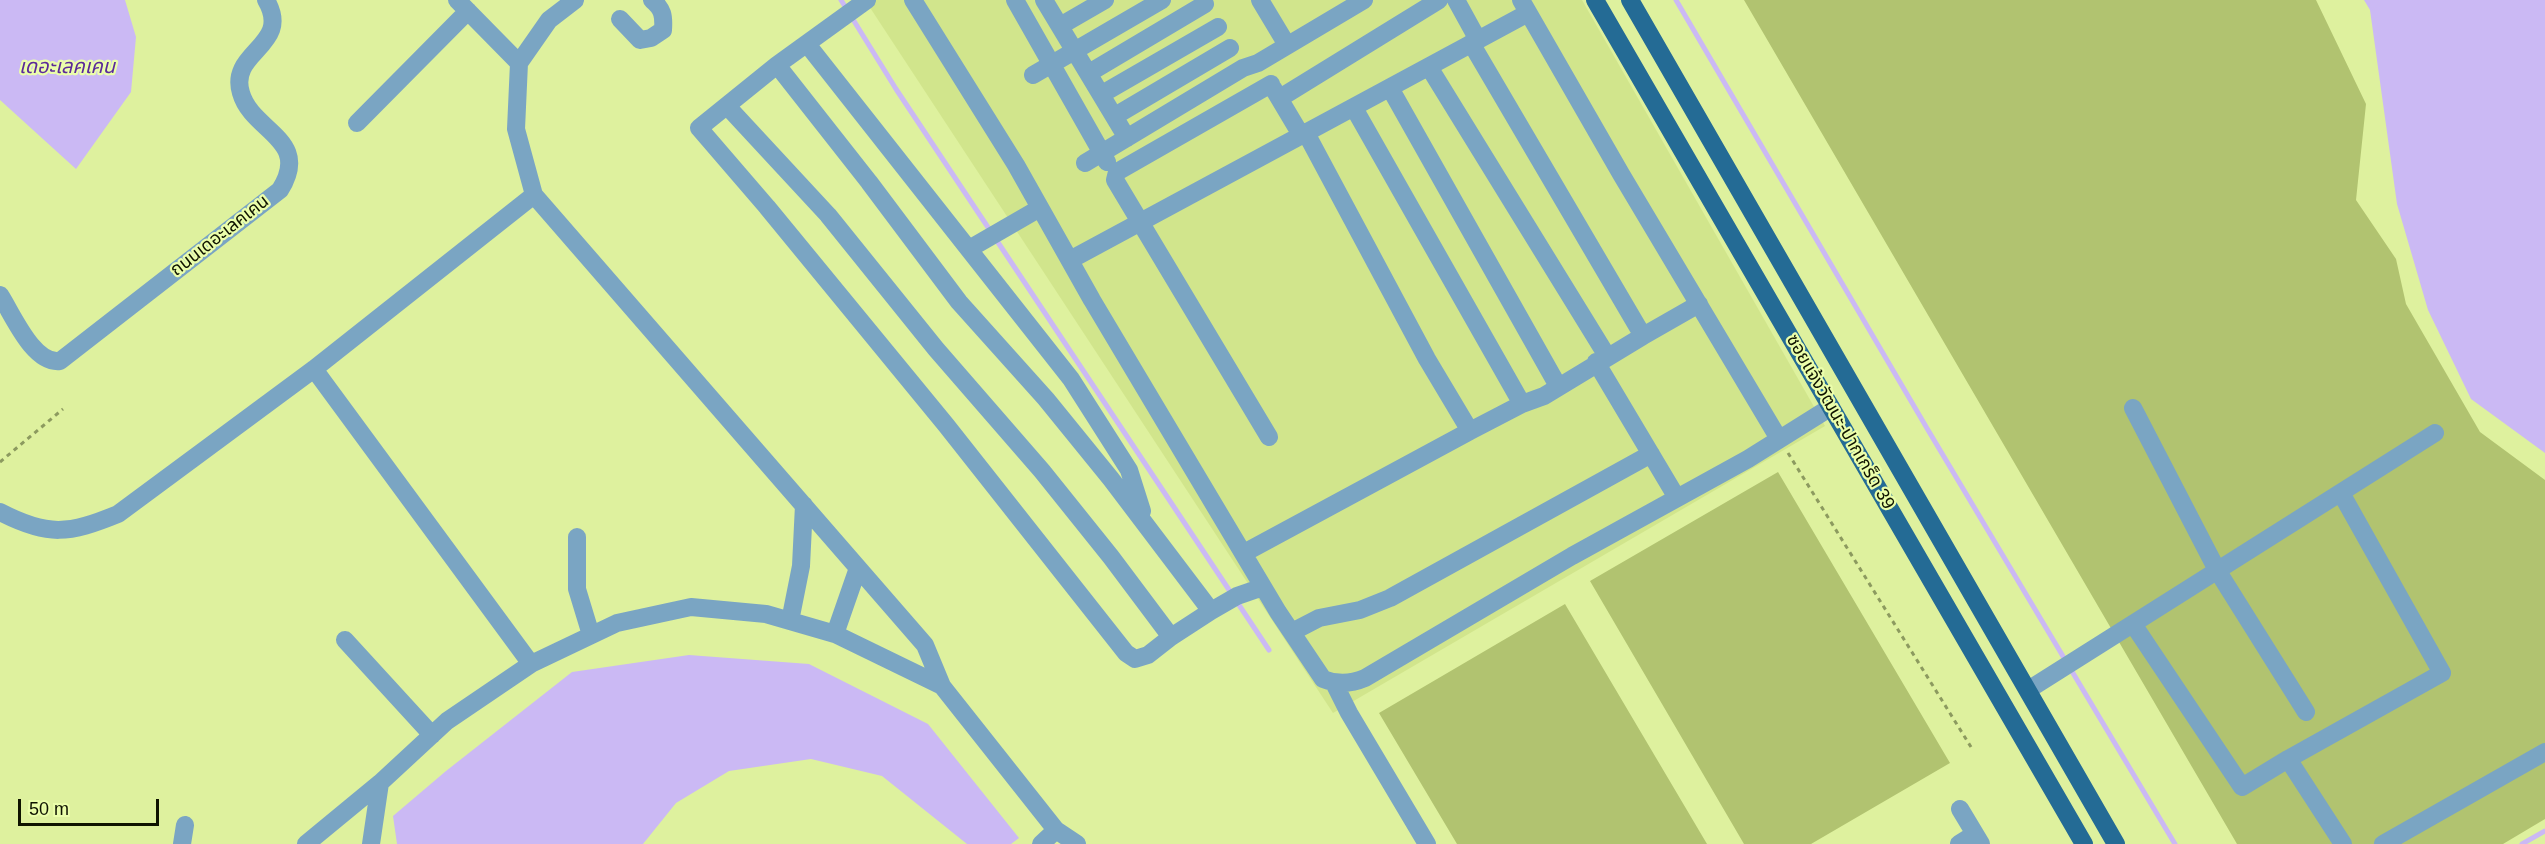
<!DOCTYPE html>
<meta charset="utf-8">
<style>
body{margin:0}
#map{position:relative;width:2545px;height:844px;overflow:hidden;background:#def19e;font-family:Arial,sans-serif}
canvas{display:block}
.scale{position:absolute;left:18px;top:799px;width:141px;height:27px;box-sizing:border-box;border:3px solid #0f1400;border-top:0;padding-left:8px;font-size:18px;line-height:21px;white-space:nowrap;color:#0f1400;-webkit-text-stroke:4px #ebfeab;paint-order:stroke}
</style>
<div id="map">
<canvas width="2545" height="844"></canvas>
<div class="scale">50 m</div>
</div>
<script>
const c = document.querySelector('canvas').getContext('2d');
c.lineJoin = 'round';
function fillPath(path, color) { c.fillStyle = color; c.fill(path, 'evenodd'); }
function stroke(path, color, width, dash) { c.strokeStyle = color; c.lineWidth = width; c.lineCap = dash ? 'butt' : 'round'; c.setLineDash(dash || []); c.stroke(path); }
function write(font, color, halo, rows, align = 'center') {
  c.font = font + ' Arial,"Noto Sans Thai",sans-serif'; c.lineWidth = 4.5; c.setLineDash([]); c.textBaseline = 'middle'; c.strokeStyle = halo; c.fillStyle = color; for (const [text, x, y, turn = 0] of rows) {
    c.save(); c.translate(x, y); c.rotate((+turn || 0) * Math.PI / 180); c.textAlign = isNaN(turn) ? turn : align; if (halo) c.strokeText(text, 0, 0); c.fillText(text, 0, 0); c.restore();
  }
}
const built = new Path2D(`
 M 865,0 L 1582,0 L 1825,426 L 1333,713 Z`);
const green = new Path2D(`
 M 1744,0 L 2316,0 L 2366,104 L 2356,200 L 2396,259 L 2406,304 L 2480,432 L 2545,480 L 2545,819 L 2503,844 L 2237,844 Z
 M 1778,472 L 1950,763 L 1811,844 L 1744,844 L 1590,581 Z
 M 1565,604 L 1707,844 L 1457,844 L 1379,713 Z`);
const water = new Path2D(`
 M 0,0 L 125,0 L 136,37 L 131,92 L 76,169 L 0,100 Z
 M 2364,0 L 2545,0 L 2545,453 L 2471,399 L 2428,310 L 2397,204 L 2370,10 Z
 M 689,655 L 809,664 L 928,724 L 1019,838 L 1011,844 L 967,844 L 882,776 L 811,759 L 729,771 L 676,803 L 643,844 L 397,844 L 393,816 L 446,771 L 572,672 Z`);
const stream = new Path2D(`
 M 841,0 L 896,89 L 1269,650
 M 1676,0 L 1928,430 L 2175,844
 M 2522,844 L 2545,831`);
const path = new Path2D(`
 M 1788,453 L 1971,747
 M 0,462 L 63,409`);
const minor = new Path2D(`
 M 457,0 L 519,63
 M 867,0 L 777,65 L 699,128 L 767,207 L 946,425 L 1126,653 L 1135,659 L 1148,655 L 1171,637
 M 913,0 L 1016,165 L 1092,300 L 1278,612 L 1323,679 C 1338,685 1351,684 1365,678 L 1572,556 L 1748,459 L 1831,407
 M 1015,0 L 1107,162
 M 1044,0 L 1127,138
 M 1260,0 L 1287,45
 M 1456,0 L 1478,40
 M 1521,0 L 1621,174 L 1779,439
 M 620,19 L 640,40 L 651,38 L 663,30 C 664,16 663,9 652,0
 M 1060,26 L 1105,0
 M 1471,43 L 1643,336 L 1699,304
 M 807,44 L 1071,379 L 1129,470 L 1142,511
 M 777,65 L 869,182 L 959,302 L 1046,399 L 1111,479 L 1211,611 L 1237,596 L 1263,587
 M 1429,67 L 1607,356
 M 1089,73 L 1205,4
 M 1033,75 L 1162,0
 M 1273,88 L 1301,135
 M 1390,88 L 1558,386
 M 1102,94 L 1218,27
 M 1280,98 L 1439,0
 M 727,106 L 828,215 L 936,349 L 1042,471 L 1111,557 L 1171,637 L 1211,611
 M 1354,108 L 1522,404
 M 1115,116 L 1230,48
 M 357,123 L 468,11
 M 1306,133 L 1427,359 L 1470,431 L 1522,404 L 1544,396 L 1643,336
 M 1085,163 L 1243,68 L 1258,63 L 1364,0
 M 534,195 L 925,645 L 942,686
 M 969,249 L 1040,208
 M 1070,260 L 1528,13
 M 0,295 C 13,315 33,364 60,361 L 280,190 C 312,139 252,132 241,93 C 228,51 293,46 266,0
 M 1596,362 L 1677,498
 M 314,369 L 531,664
 M 2133,408 L 2217,570 L 2306,712
 M 1269,437 L 1115,180 L 1117,172 L 1271,84
 M 0,512 C 48,537 69,534 118,514 L 314,369 L 534,195 L 516,129 L 519,63 L 549,20 L 575,0
 M 577,537 L 577,589 L 591,635
 M 1244,553 L 1470,431
 M 790,621 L 801,566 L 804,505
 M 2133,624 L 2242,787 L 2288,759 L 2343,844
 M 1292,632 L 1319,618 L 1360,610 L 1390,598 L 1651,454
 M 835,634 L 858,568
 M 345,640 L 432,735
 M 1334,683 L 1349,713 L 1427,844
 M 2028,690 L 2435,433
 M 2288,759 L 2442,673 L 2341,493
 M 1960,809 L 1981,844
 M 182,844 L 185,825
 M 306,844 L 380,783 L 447,721 L 531,664 L 617,623 L 691,607 L 766,614 L 835,634 L 942,686 L 1056,830 L 1077,844
 M 371,844 L 380,783
 M 1041,844 L 1056,830
 M 1959,844 L 1975,834
 M 2383,844 L 2545,752`);
const major = new Path2D(`
 M 1595,0 L 2084,844
 M 1630,0 L 2116,844`);
const streetNames = [
 ["ถนนเดอะเลคเคน",220,236,-38],
 ["ซอยแจ้งวัฒนะ-ปากเกร็ด 39",1840,422,60]
];
const waterNames = [
 ["เดอะเลคเคน",67,67]
];
fillPath(built, '#d1e58c');
fillPath(green, '#b1c370');
fillPath(water, '#cbb9f4');
stroke(stream, '#cbb9f4', 5);
stroke(path, '#8c9a5f', 3, [4.5, 4.5]);
stroke(minor, '#7aa5c3', 18);
stroke(major, '#246b95', 18);
write('18px', '#0f1400', '#ebfeab', streetNames);
write('italic 20px', '#5b2a9a', '#ebfeab', waterNames);
</script>
